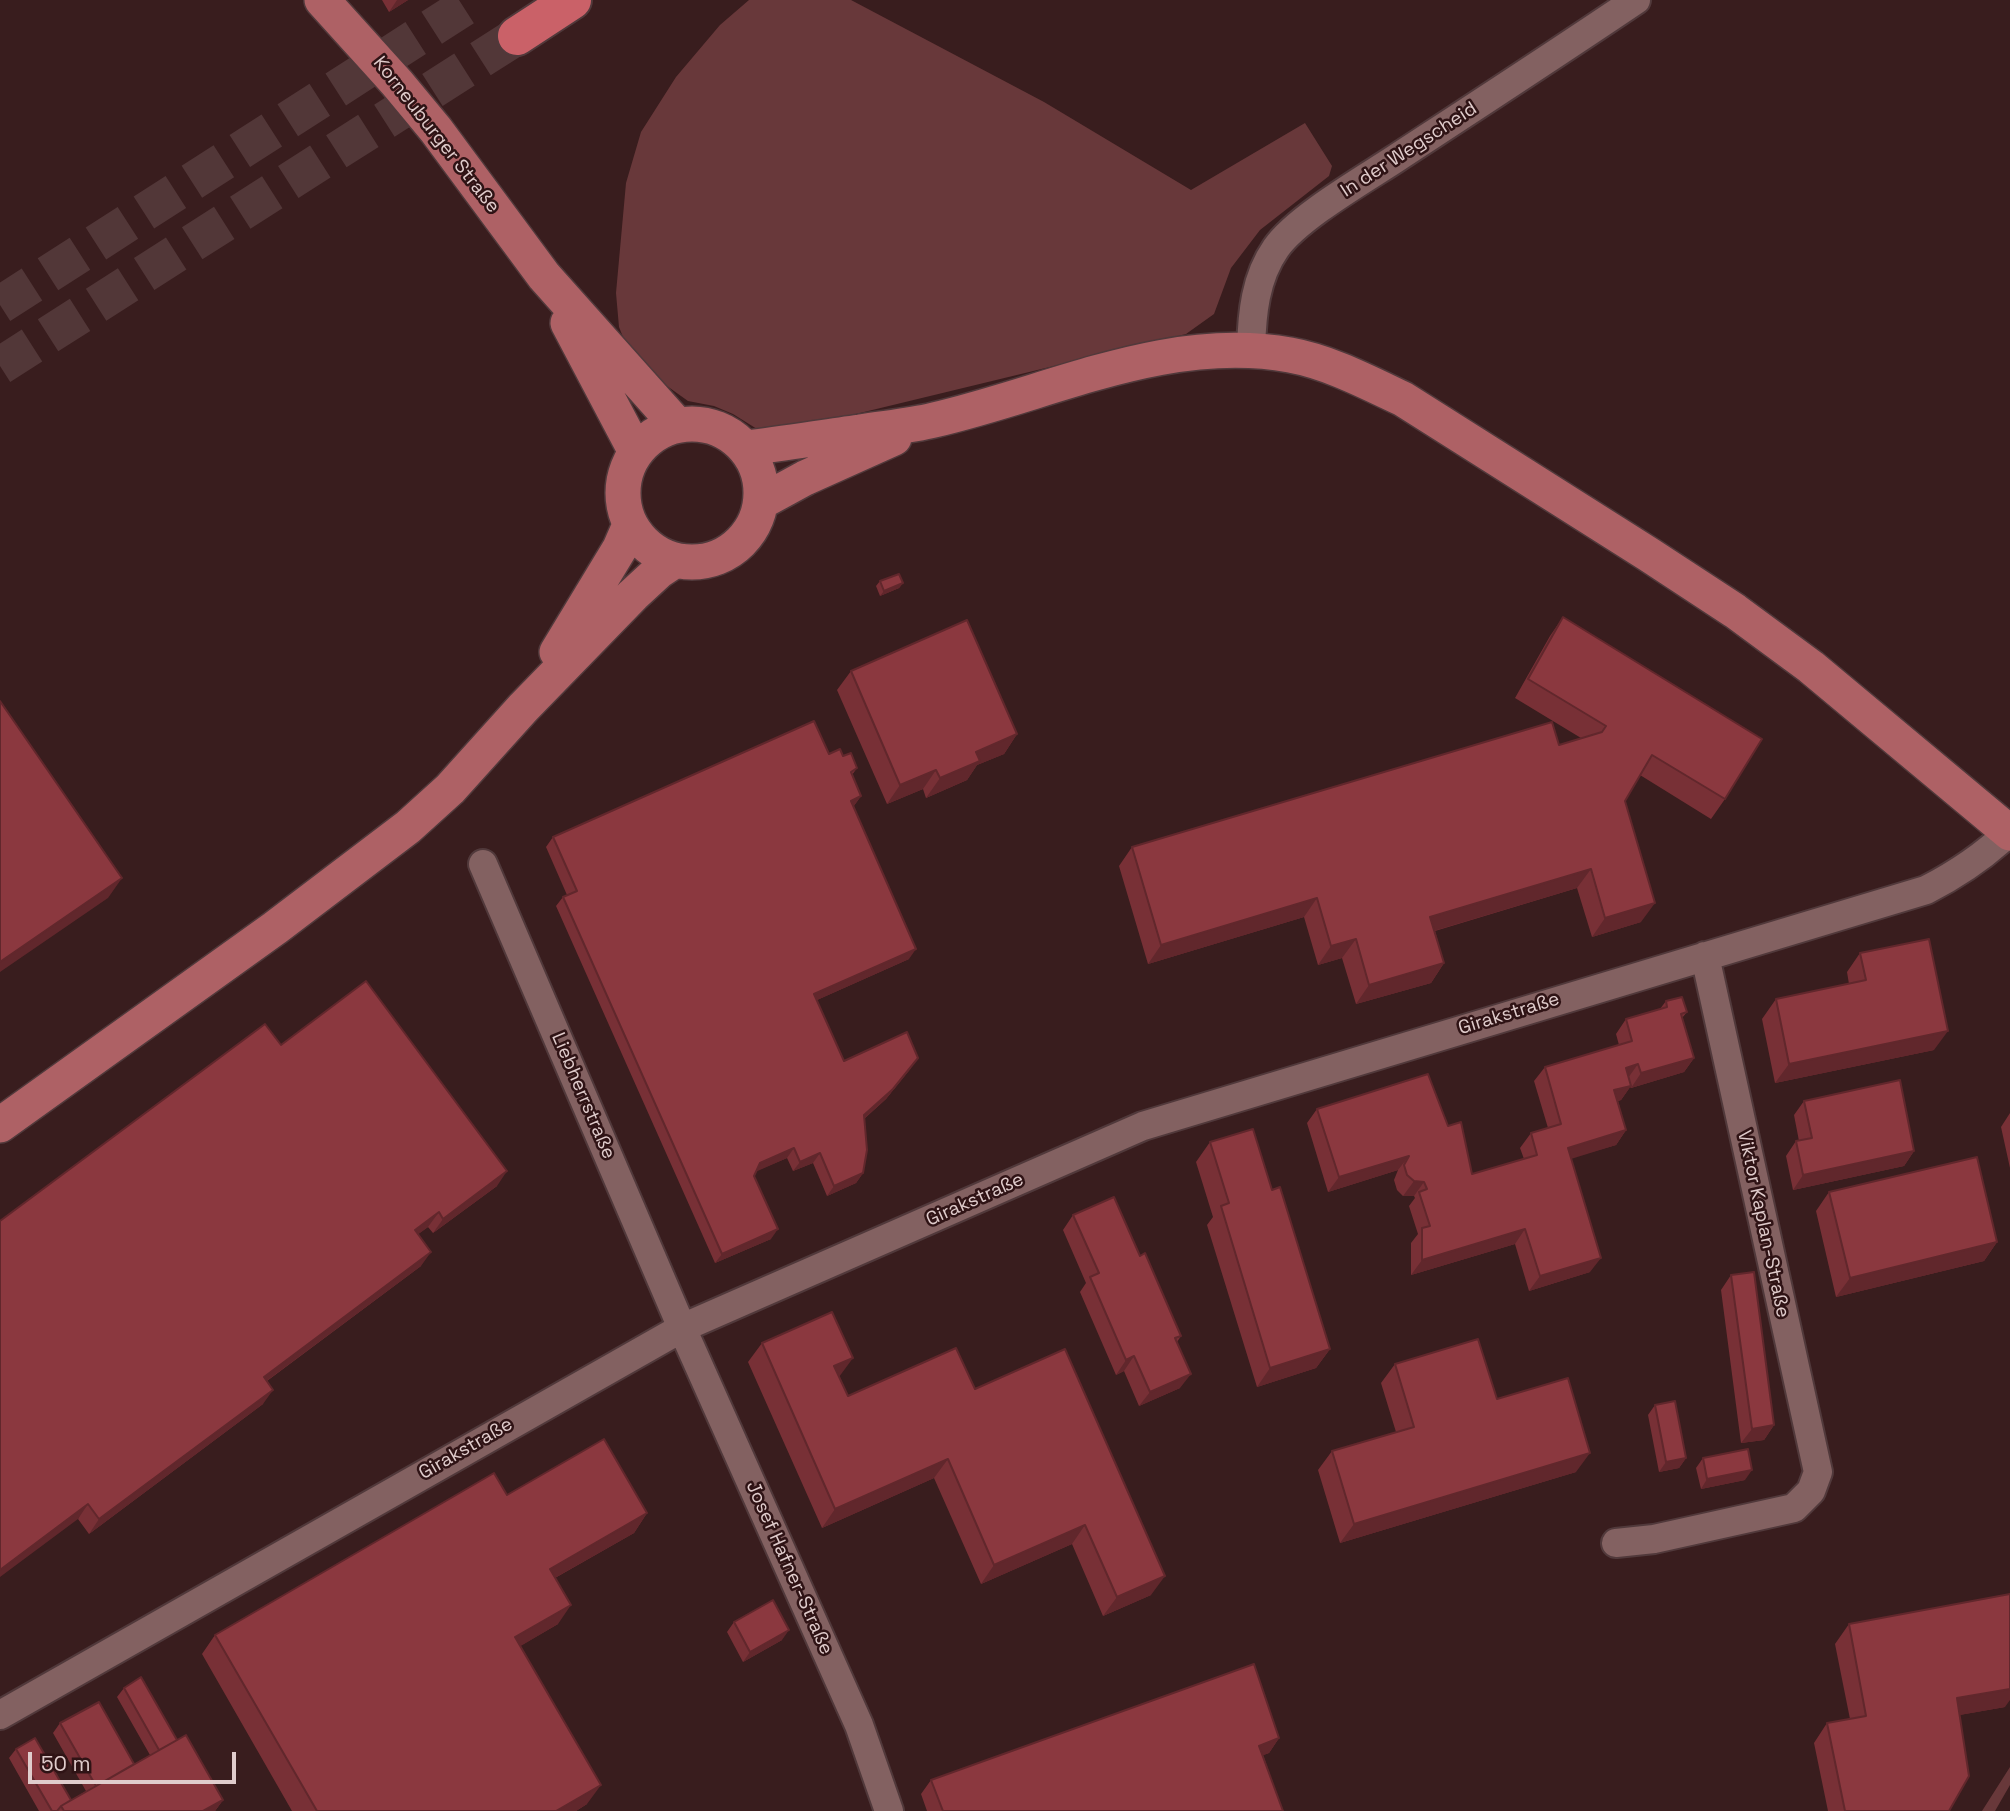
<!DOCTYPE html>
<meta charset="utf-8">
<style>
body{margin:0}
#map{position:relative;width:2010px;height:1811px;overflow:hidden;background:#391d1e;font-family:"Space Grotesk",sans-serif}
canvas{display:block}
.scale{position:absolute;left:28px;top:1752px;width:208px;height:32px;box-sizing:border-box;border:4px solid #e0cccc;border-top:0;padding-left:9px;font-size:21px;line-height:24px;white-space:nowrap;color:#e0cccc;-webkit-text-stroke:5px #2f1315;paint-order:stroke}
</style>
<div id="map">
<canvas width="2010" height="1811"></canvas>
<div class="scale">50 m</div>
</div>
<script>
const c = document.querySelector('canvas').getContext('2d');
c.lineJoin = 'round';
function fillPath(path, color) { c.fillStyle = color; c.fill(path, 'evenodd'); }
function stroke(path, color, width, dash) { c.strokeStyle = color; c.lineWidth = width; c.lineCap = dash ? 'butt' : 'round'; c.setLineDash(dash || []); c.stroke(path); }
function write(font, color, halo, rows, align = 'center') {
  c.font = font + ' "Space Grotesk",sans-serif'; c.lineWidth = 5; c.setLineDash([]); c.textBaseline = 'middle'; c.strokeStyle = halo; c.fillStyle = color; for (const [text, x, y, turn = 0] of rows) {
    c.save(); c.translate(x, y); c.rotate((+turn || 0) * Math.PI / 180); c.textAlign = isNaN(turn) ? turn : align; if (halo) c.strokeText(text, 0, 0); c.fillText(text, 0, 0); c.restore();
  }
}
const green = new Path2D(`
 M 749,0 L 851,0 L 1044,102 L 1191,190 L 1305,123 L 1332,166 L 1329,176 L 1260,230 L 1231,268 L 1214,314 L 1186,334 L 798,428 L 757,429 L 733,414 L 714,406 L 688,401 L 660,381 L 627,347 L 619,327 L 616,293 L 626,183 L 641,132 L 676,77 L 720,25 Z
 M 2010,1767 L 2010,1785 L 1995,1811 L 1982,1811 Z`);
const highwayTunnel = new Path2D(`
 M 0,305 L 475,0
 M 0,366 L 517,36`);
const minor = new Path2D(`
 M 1251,349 C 1252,314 1255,278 1276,248 C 1297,218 1363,180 1395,159 C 1476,106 1556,54 1636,0
 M 483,864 L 682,1328 L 859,1725 L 889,1811
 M 1616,1543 L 1654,1539 L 1794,1508 L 1811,1491 L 1818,1472 L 1705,956
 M 0,1715 L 682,1328 L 1143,1126 L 1926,890 C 1957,874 1984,856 2009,832`);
const major = new Path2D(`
 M 322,0 L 397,83 L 436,130 L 544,276 L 677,425
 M 568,323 L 636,452
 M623 493a69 69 0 1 1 138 0a69 69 0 1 1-138 0Z
 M 745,448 C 783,444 822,437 860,432 C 884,428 910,426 934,420 C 1051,393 1167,333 1290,355 C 1329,362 1367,382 1403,399 L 1648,554 L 1735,611 L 1811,667 L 2010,833
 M 761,502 L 805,478 L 894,438
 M 557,652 L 620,548 L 630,525
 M 0,1125 L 275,928 L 408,827 L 450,789 L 523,708 L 633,595 L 659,571 L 674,561`);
const highway = new Path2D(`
 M 517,36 L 572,0`);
const wall = new Path2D(`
 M 382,0 L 408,0 L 389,12 Z
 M 880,581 L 903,583 L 899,588 L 880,596 L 876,586 Z
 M 1563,617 L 1725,799 L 1711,819 L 1640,775 L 1625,801 L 1641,922 L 1592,937 L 1577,888 L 1435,931 L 1444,963 L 1431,983 L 1356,1004 L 1342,958 L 1318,965 L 1304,917 L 1148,964 L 1119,866 L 1132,847 L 1559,745 L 1581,738 L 1515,698 L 1550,636 Z
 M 851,671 L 1017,734 L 1004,754 L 977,765 L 967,780 L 926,798 L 923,789 L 887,804 L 837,690 Z
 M 829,754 L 843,756 L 857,768 L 852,775 L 861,796 L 853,807 L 909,959 L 817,1000 L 844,1061 L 911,1068 L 886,1099 L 864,1119 L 863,1173 L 856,1183 L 827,1196 L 813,1163 L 793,1171 L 787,1158 L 756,1171 L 754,1176 L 771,1239 L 715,1263 L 556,906 L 563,897 L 567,895 L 546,847 L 553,837 Z
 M 1860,953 L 1934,1050 L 1775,1083 L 1762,1019 L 1776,999 L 1849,984 L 1847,972 Z
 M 1666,1001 L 1687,1012 L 1682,1018 L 1694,1058 L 1684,1072 L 1631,1088 L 1630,1087 L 1621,1100 L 1618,1101 L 1626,1130 L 1616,1145 L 1571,1158 L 1590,1272 L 1529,1291 L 1515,1244 L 1411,1275 L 1411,1243 L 1418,1234 L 1409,1206 L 1415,1198 L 1414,1196 L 1403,1196 L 1397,1190 L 1394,1180 L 1398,1170 L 1328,1192 L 1307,1123 L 1317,1109 L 1448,1126 L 1472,1174 L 1524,1159 L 1520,1148 L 1531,1133 L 1548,1128 L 1534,1081 L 1545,1067 L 1619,1045 L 1616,1034 L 1626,1019 L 1660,1009 Z
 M 281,1045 L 497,1186 L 433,1233 L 428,1227 L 418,1234 L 421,1266 L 267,1381 L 263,1404 L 89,1534 L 78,1519 Z
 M 1804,1101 L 1914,1151 L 1904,1166 L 1793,1190 L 1786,1156 L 1796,1141 L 1799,1141 L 1794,1115 Z
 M 2010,1113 L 2010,1168 L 2001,1127 Z
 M 1210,1142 L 1272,1190 L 1330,1349 L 1316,1368 L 1257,1387 L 1207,1225 L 1213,1217 L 1196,1162 Z
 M 1829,1192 L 1997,1242 L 1984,1261 L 1836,1297 L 1816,1211 Z
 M 1073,1215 L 1140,1256 L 1181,1336 L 1177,1342 L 1180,1388 L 1139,1406 L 1124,1371 L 1116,1375 L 1080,1292 L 1086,1283 L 1063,1230 Z
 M 1731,1275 L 1774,1425 L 1764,1440 L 1741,1443 L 1721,1290 Z
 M 762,1343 L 839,1377 L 848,1396 L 975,1389 L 1151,1595 L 1103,1616 L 1072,1544 L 981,1584 L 934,1478 L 822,1528 L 748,1362 Z
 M 1395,1364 L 1497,1399 L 1576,1472 L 1340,1543 L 1318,1470 L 1332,1451 L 1396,1432 L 1381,1383 Z
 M 1655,1405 L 1686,1458 L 1679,1468 L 1659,1472 L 1648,1415 Z
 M 1703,1458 L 1745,1480 L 1701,1489 L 1696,1468 Z
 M 507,1495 L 647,1513 L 634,1533 L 555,1578 L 558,1624 L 520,1646 L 587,1804 L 576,1811 L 292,1811 L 202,1654 L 215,1635 Z
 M 734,1622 L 782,1640 L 743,1662 L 727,1632 Z
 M 1849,1624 L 2005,1707 L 1959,1715 L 1949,1811 L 1828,1811 L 1814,1743 L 1827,1723 L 1850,1719 L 1835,1644 Z
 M 124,1688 L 177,1740 L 223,1800 L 215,1811 L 39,1811 L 9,1758 L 16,1749 L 71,1800 L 86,1791 L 53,1733 L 60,1723 L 134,1764 L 150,1755 L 117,1697 Z
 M 1279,1738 L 1269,1753 L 1263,1755 L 1283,1811 L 927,1811 L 921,1794 L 931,1780 Z`);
const shadedWall = new Path2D(`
 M 397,0 L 408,0 L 389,12 Z
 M 903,583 L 899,588 L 880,596 L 884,591 Z
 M 1017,734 L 1004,754 L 977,765 L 967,780 L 926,798 L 940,778 L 976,752 Z
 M 936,770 L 923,789 L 887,804 L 900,785 Z
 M 861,796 L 854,806 L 844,810 L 851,801 Z
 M 1591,869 L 1577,888 L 1417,936 L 1430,917 Z
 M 122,878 L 108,898 L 0,972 L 0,962 Z
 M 1317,898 L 1304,917 L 1148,964 L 1161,945 Z
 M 1655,903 L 1641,922 L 1592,937 L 1605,918 Z
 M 1356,939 L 1342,958 L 1318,965 L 1331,946 Z
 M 916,949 L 909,959 L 808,1004 L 814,994 Z
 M 1444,963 L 1431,983 L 1356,1004 L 1369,985 Z
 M 1948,1031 L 1934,1050 L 1775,1083 L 1789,1064 Z
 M 918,1058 L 886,1099 L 857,1125 L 864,1115 Z
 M 1694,1058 L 1684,1072 L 1631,1088 L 1641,1073 Z
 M 1638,1064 L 1628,1078 L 1626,1068 Z
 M 1631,1086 L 1621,1100 L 1604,1105 L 1614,1090 Z
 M 1626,1130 L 1616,1145 L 1558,1163 L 1568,1148 Z
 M 794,1148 L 787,1158 L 753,1173 L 760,1163 Z
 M 1914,1151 L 1904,1166 L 1793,1190 L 1803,1175 Z
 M 820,1153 L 813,1163 L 793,1171 L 800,1162 Z
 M 1409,1156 L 1398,1170 L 1328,1192 L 1339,1177 Z
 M 507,1171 L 497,1186 L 433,1233 L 443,1219 Z
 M 863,1173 L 856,1183 L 827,1196 L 834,1186 Z
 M 1414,1181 L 1424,1182 L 1414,1196 L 1403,1196 Z
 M 439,1212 L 428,1227 L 405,1244 L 415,1230 Z
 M 778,1229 L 771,1239 L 715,1263 L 722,1254 Z
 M 1525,1229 L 1515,1244 L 1411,1275 L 1422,1260 Z
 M 1997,1242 L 1984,1261 L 1836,1297 L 1850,1278 Z
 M 431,1252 L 421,1266 L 253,1391 L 264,1377 Z
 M 1601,1258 L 1590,1272 L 1529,1291 L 1540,1276 Z
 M 1330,1349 L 1316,1368 L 1257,1387 L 1270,1368 Z
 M 1134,1356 L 1124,1371 L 1116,1375 L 1126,1360 Z
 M 853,1358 L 839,1377 L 834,1366 Z
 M 1191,1374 L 1180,1388 L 1139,1406 L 1150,1392 Z
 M 273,1390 L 263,1404 L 89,1534 L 99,1519 Z
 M 1774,1425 L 1764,1440 L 1741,1443 L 1752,1429 Z
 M 1590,1453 L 1576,1472 L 1340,1543 L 1354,1524 Z
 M 1686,1458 L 1679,1468 L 1659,1472 L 1666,1462 Z
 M 948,1459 L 934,1478 L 822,1528 L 835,1509 Z
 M 1752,1470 L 1745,1480 L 1701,1489 L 1707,1479 Z
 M 88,1504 L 78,1519 L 0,1577 L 0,1570 Z
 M 647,1513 L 634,1533 L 537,1588 L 550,1569 Z
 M 1085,1525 L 1072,1544 L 981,1584 L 994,1565 Z
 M 1165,1576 L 1151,1595 L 1103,1616 L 1117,1597 Z
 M 571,1605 L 558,1624 L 502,1657 L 515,1637 Z
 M 789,1630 L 782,1640 L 743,1662 L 750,1652 Z
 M 2010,1689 L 2010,1700 L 2005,1707 L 1943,1718 L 1957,1698 Z
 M 1279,1738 L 1269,1753 L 1249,1761 L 1259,1746 Z
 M 601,1785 L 587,1804 L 576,1811 L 556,1811 Z
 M 223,1800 L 215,1811 L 203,1811 Z`);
const building = new Path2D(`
 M 899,574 L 903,583 L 884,591 L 880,581 Z
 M 1563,617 L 1762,739 L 1725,799 L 1652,755 L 1625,801 L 1655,903 L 1605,918 L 1591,869 L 1430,917 L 1444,963 L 1369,985 L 1356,939 L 1331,946 L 1317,898 L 1161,945 L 1132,847 L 1552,722 L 1559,745 L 1602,732 L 1606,726 L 1528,679 Z
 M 967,620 L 1017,734 L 976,752 L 980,761 L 940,778 L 936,770 L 900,785 L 851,671 Z
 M 0,701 L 122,878 L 0,962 Z
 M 814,721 L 829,754 L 840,749 L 843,756 L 851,753 L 857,768 L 851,772 L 861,796 L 851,801 L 916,949 L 814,994 L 844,1061 L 907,1032 L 918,1058 L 893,1089 L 864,1115 L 867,1150 L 863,1173 L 834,1186 L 820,1153 L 800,1162 L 794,1148 L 760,1163 L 754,1176 L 778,1229 L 722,1254 L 563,897 L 577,891 L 553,837 Z
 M 1929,939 L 1948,1031 L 1789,1064 L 1776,999 L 1866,980 L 1860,953 Z
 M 366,981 L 507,1171 L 443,1219 L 439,1212 L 415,1230 L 431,1252 L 264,1377 L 273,1390 L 99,1519 L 88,1504 L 0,1570 L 0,1221 L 265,1024 L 281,1045 Z
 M 1682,997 L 1687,1012 L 1681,1014 L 1694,1058 L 1641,1073 L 1638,1064 L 1626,1068 L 1631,1086 L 1614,1090 L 1626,1130 L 1568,1148 L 1601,1258 L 1540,1276 L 1525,1229 L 1422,1260 L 1422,1228 L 1430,1226 L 1419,1192 L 1427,1189 L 1424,1182 L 1414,1181 L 1407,1175 L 1404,1165 L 1409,1156 L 1339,1177 L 1317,1109 L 1428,1074 L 1448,1126 L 1461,1122 L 1472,1174 L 1537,1155 L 1531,1133 L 1561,1124 L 1545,1067 L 1632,1041 L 1626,1019 L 1667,1007 L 1666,1001 Z
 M 1900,1080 L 1914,1151 L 1803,1175 L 1796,1141 L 1812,1138 L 1804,1101 Z
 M 1253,1129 L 1272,1190 L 1280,1187 L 1330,1349 L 1270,1368 L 1221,1206 L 1229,1203 L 1210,1142 Z
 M 1977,1157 L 1997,1242 L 1850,1278 L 1829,1192 Z
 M 1114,1197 L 1140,1256 L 1145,1253 L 1181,1336 L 1175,1338 L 1191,1374 L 1150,1392 L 1134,1356 L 1126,1360 L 1090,1277 L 1099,1273 L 1073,1215 Z
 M 1754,1272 L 1774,1425 L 1752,1429 L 1731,1275 Z
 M 832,1312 L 853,1358 L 834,1366 L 848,1396 L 956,1348 L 975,1389 L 1065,1349 L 1165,1576 L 1117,1597 L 1085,1525 L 994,1565 L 948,1459 L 835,1509 L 762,1343 Z
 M 1478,1339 L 1497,1399 L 1568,1378 L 1590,1453 L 1354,1524 L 1332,1451 L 1414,1427 L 1395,1364 Z
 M 1675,1401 L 1686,1458 L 1666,1462 L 1655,1405 Z
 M 604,1439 L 647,1513 L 550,1569 L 571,1605 L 515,1637 L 601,1785 L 556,1811 L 317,1811 L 215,1635 L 494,1473 L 507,1495 Z
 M 1748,1449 L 1752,1470 L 1707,1479 L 1703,1458 Z
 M 2010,1594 L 2010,1689 L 1957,1698 L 1969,1776 L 1949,1811 L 1845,1811 L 1827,1723 L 1866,1716 L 1849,1624 Z
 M 773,1600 L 789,1630 L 750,1652 L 734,1622 Z
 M 1254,1664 L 1279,1738 L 1259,1746 L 1283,1811 L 943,1811 L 931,1780 Z
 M 141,1677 L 177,1740 L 159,1750 L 124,1688 Z
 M 99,1702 L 134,1764 L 96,1786 L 60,1723 Z
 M 186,1735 L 223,1800 L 203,1811 L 64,1811 L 61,1806 Z
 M 35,1738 L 71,1800 L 61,1806 L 57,1811 L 52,1811 L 16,1749 Z`);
const streetNames = [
 ["Korneuburger Straße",436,135,52],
 ["In der Wegscheid",1409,150,-33],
 ["Girakstraße",1509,1014,-17],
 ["Liebherrstraße",583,1096,67],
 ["Girakstraße",975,1200,-24],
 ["Viktor Kaplan-Straße",1763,1224,78],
 ["Girakstraße",466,1449,-30],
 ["Josef Hafner-Straße",789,1568,66]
];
fillPath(green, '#68383a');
stroke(highwayTunnel, '#523738', 38, [38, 19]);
stroke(minor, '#51393b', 32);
stroke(major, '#51393b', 38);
stroke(highway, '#51393b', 42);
stroke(minor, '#836161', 28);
stroke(major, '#ae6165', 35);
stroke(highway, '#ca6168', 38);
fillPath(wall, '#783036');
fillPath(shadedWall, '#61272c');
fillPath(building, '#8b383f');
stroke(building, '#61272c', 2);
write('19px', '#e0cccc', '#2f1315', streetNames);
</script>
